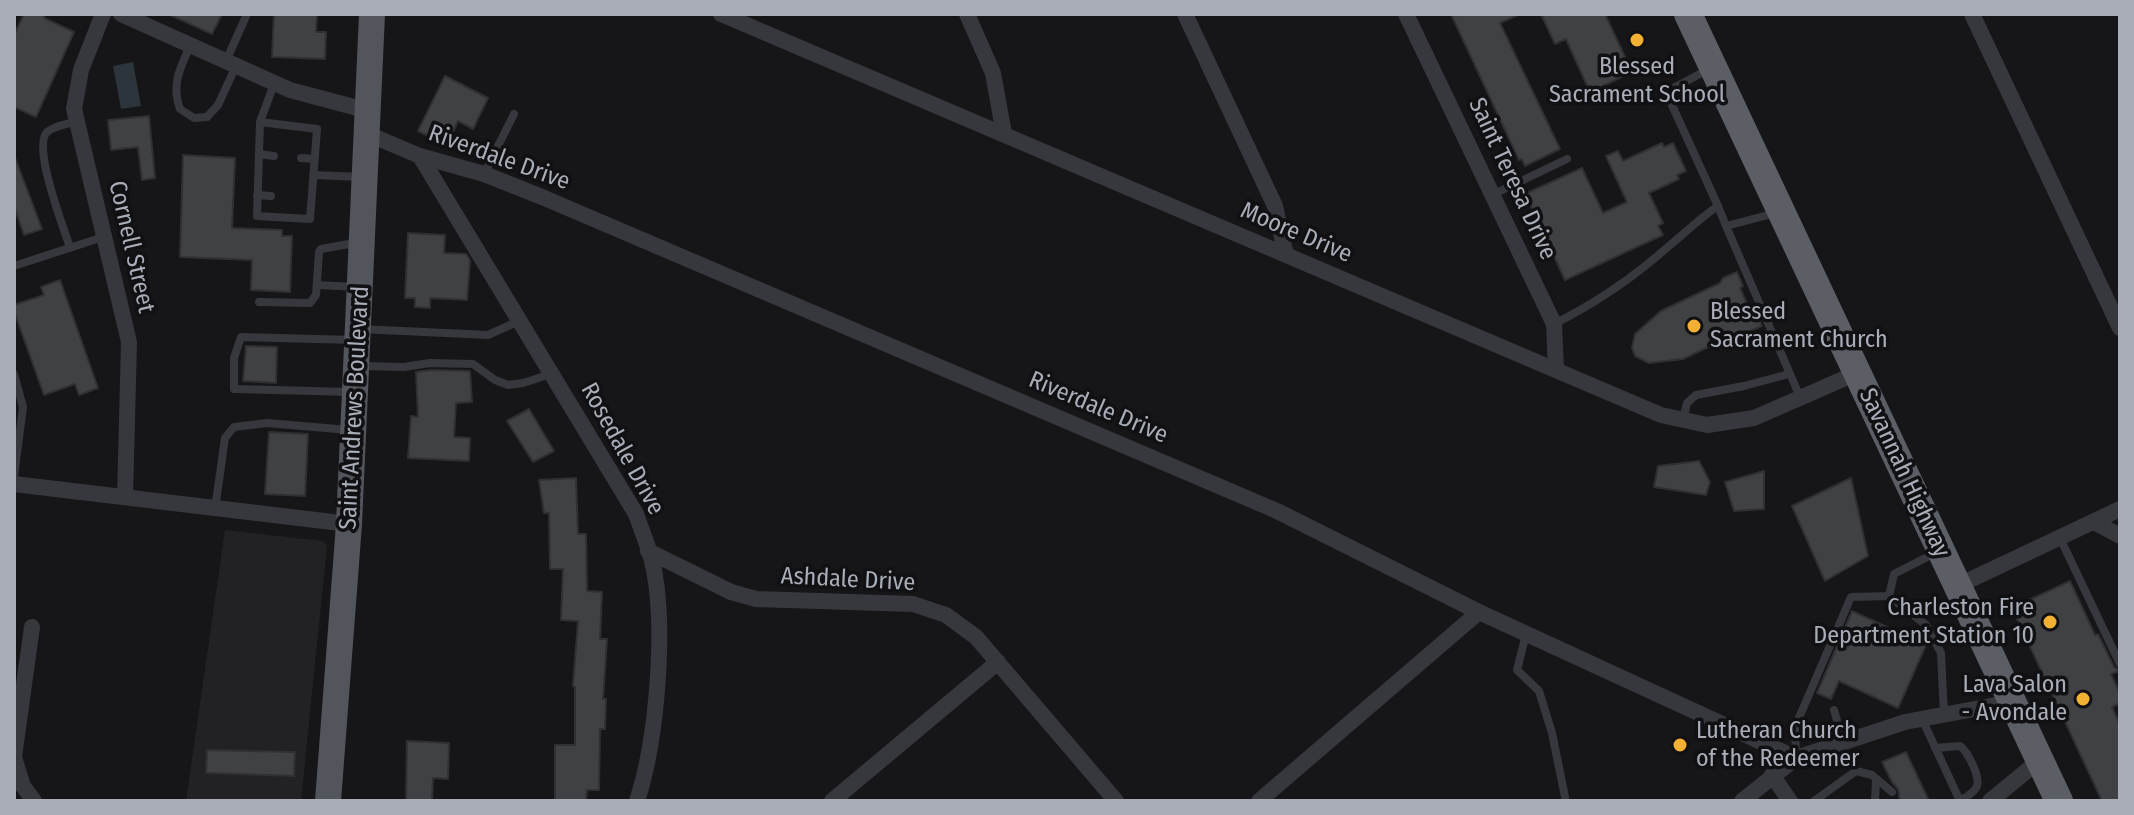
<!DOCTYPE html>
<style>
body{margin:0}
#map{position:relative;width:2134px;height:815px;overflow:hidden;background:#161618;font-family:"Fira Sans Condensed",sans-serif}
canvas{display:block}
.frame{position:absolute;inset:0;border:16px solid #a8adb8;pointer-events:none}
</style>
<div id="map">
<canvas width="2134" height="815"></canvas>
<div class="frame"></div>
</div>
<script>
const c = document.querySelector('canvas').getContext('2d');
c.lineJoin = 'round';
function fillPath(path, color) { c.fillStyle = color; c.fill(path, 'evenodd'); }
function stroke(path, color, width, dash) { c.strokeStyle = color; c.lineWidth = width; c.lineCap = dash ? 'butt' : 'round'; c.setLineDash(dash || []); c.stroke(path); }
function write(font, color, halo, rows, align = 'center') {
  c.font = font + ' "Fira Sans Condensed",sans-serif'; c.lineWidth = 7; c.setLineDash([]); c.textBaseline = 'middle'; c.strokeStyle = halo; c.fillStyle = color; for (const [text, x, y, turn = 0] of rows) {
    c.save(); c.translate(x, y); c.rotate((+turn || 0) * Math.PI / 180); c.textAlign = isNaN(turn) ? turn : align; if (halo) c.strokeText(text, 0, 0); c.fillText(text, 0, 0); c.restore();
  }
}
const built = new Path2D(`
 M 225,530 L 323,541 L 327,546 L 301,801 L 186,801 Z`);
const water = new Path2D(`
 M 133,62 L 141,106 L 121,109 L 113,66 Z`);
const building = new Path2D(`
 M 24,14 L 45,14 L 44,18 L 74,32 L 36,117 L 14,107 L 14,35 Z
 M 168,14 L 222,14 L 212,34 Z
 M 274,14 L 317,14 L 316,32 L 326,32 L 325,59 L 272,57 Z
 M 1451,14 L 1520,14 L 1500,23 L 1560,149 L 1525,166 L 1522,159 L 1519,160 Z
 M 1541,14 L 1605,14 L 1632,72 L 1590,92 L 1566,39 L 1555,44 Z
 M 445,76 L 488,98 L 473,129 L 458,121 L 447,145 L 418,131 Z
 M 149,116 L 155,178 L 142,180 L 138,147 L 111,150 L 108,120 Z
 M 1662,143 L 1664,147 L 1673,143 L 1686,171 L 1677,175 L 1679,179 L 1649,193 L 1663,223 L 1658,226 L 1663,235 L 1565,280 L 1525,194 L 1582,168 L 1603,213 L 1627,202 L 1606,156 L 1618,151 L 1623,161 Z
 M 14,155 L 42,229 L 24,235 L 14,206 Z
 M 183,155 L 235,158 L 232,228 L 282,230 L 282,236 L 292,236 L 290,292 L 251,290 L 252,260 L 180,257 Z
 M 408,233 L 445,235 L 444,253 L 466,254 L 470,260 L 467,300 L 430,298 L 430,308 L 415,307 L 415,298 L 405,298 Z
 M 1737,272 L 1743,286 L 1740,288 L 1751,313 L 1755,312 L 1762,326 L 1748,332 L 1742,331 L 1683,359 L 1649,363 L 1635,356 L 1632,348 L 1635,334 L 1661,311 L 1720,283 L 1723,278 Z
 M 60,280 L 98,388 L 79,395 L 75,384 L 44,395 L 14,311 L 14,305 L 44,295 L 41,287 Z
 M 246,346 L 277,347 L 276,383 L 243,381 Z
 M 431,370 L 470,371 L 472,402 L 456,403 L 454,437 L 470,438 L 469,461 L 408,458 L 411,416 L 418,417 L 416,372 Z
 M 529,409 L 554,451 L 533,462 L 507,421 Z
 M 269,432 L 308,434 L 305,496 L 265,494 Z
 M 1699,461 L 1710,482 L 1706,495 L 1654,487 L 1658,466 Z
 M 1764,471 L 1764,509 L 1734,511 L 1725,482 Z
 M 576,478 L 578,534 L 586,534 L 587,591 L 602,592 L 600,639 L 607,639 L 603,699 L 606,699 L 605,729 L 600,729 L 599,790 L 587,790 L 586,801 L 555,801 L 555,745 L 575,745 L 575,687 L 573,686 L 578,621 L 561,620 L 563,569 L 550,569 L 549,513 L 544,513 L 539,480 Z
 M 1851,478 L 1868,556 L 1825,581 L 1792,506 Z
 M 2070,581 L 2095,635 L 2098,634 L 2114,667 L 2119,671 L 2111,674 L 2120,694 L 2120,703 L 2112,707 L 2120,725 L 2120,801 L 2102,801 L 2012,608 Z
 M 1852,611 L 1926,645 L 1898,708 L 1839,681 L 1831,699 L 1817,693 Z
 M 407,741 L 449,743 L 448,779 L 433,778 L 432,801 L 406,801 Z
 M 207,750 L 295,752 L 294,776 L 206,773 Z
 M 1906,752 L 1929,801 L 1900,801 L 1898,789 L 1892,782 L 1882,762 Z`);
const service = new Path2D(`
 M 190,46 C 180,68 171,85 180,109 L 194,118 L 207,117 L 218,105 L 236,66
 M 226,61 L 247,14
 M 1709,69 L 1666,92 L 1718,206
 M 260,122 L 317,129 L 310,219 L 257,216 L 260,122 L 274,84
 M 259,154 L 274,156
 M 301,158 L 314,159
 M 484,174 L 514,114
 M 313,175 L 360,177
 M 257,195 L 271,196
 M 1492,195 L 1567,159
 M 1726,226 L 1800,397
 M 70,248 C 64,228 32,147 47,132 C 54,126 68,124 77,121
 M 14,266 L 103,237
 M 317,285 L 356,287
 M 259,302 L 310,303 L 316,295 L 319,252 L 321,249 L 360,242
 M 1554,324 C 1596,303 1634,277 1669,246 C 1686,232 1700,218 1718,206 L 1726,226 L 1776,213
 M 360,329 L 488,335 L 519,321
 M 361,366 L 404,367 L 430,363 L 473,364 L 495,380 L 508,385 L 523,383 L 551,374
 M 14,374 L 23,407 L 14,477
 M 352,392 L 234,389 L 234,358 L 241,337 L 354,340
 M 1683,420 L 1687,403 L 1696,395 L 1744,386 L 1789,374
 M 215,509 L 225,438 L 234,427 L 267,423 L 349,430
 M 2060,538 L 2120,664
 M 1937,552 L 1894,574 L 1889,596 L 1926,625 L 1941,653 L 1944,714
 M 1526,634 L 1517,670 L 1539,691 L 1552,733 L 1565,797
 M 1834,710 L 1843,741
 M 1922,719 L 1960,801
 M 1935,748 L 1960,746 C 1968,752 1982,779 1976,788 C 1973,793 1965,798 1960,801
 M 1796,758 L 1795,727 L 1851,597 L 1889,596
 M 1814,801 L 1856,771 L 1872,775 L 1892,792
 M 1875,801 L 1876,780`);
const minor = new Path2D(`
 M 103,14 L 81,70 L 74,109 L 129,342 L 125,497
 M 121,14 L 290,90 L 369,111
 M 721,14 L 1661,415 L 1707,425 L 1754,418 L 1857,373
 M 967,14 L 993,73 L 1004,134
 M 1185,14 L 1275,206 L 1286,255
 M 1406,14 L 1554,324 L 1556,370
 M 1972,14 L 2120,328
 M 368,134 L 420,156 L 484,174 L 542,197 L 1277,511 L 1479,612 L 1796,758
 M 420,156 L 636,514 C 641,529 648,545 652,561 C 667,623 657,740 637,801
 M 14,484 L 349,524
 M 2094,522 L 2120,536
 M 648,551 L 731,592 L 756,599 L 913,604 L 946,615 L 976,637 L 1116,801
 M 1957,586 L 2120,509
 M 32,627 L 14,757 L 23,786 L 34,801
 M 1772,775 L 1790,801
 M 832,801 L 998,662
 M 1259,801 L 1479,612
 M 1742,801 L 1796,758 L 1905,722 L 2012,702
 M 1990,801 L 2040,760`);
const primary = new Path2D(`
 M 328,801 L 349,524 L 372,14`);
const trunk = new Path2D(`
 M 1688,14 L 2059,801`);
const markers = [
 [1637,40,8,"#f2b134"],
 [1694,326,8,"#f2b134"],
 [2050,622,8,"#f2b134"],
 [2083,699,8,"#f2b134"],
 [1680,745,8,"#f2b134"]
];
const poiNames = [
 ["Blessed",1637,67,"center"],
 ["Sacrament School",1637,95,"center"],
 ["Blessed",1710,312],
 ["Sacrament Church",1710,340],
 ["Charleston Fire",2034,608,"right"],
 ["Department Station 10",2034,636,"right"],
 ["Lava Salon",2067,685,"right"],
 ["- Avondale",2067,713,"right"],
 ["Lutheran Church",1696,731],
 ["of the Redeemer",1696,759]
];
const streetNames = [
 ["Riverdale Drive",499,158,20],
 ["Saint Teresa Drive",1512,179,65],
 ["Moore Drive",1296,233,23],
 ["Cornell Street",131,247,77],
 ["Saint Andrews Boulevard",355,408,-87],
 ["Riverdale Drive",1098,408,23],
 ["Rosedale Drive",622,449,61],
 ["Savannah Highway",1904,473,65],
 ["Ashdale Drive",848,580,3]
];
fillPath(built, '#222225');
fillPath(water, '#2c353c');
fillPath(building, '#404145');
stroke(building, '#303034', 2);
stroke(service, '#37383d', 8);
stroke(minor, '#37383d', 16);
stroke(primary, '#53555c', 26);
stroke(trunk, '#5b5e65', 28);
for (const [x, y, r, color] of markers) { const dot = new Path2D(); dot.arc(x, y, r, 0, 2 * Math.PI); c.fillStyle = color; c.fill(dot); stroke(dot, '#111113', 3); }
write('24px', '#a8adb8', '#111113', poiNames, 'left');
write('24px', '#a8adb8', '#111113', streetNames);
</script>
